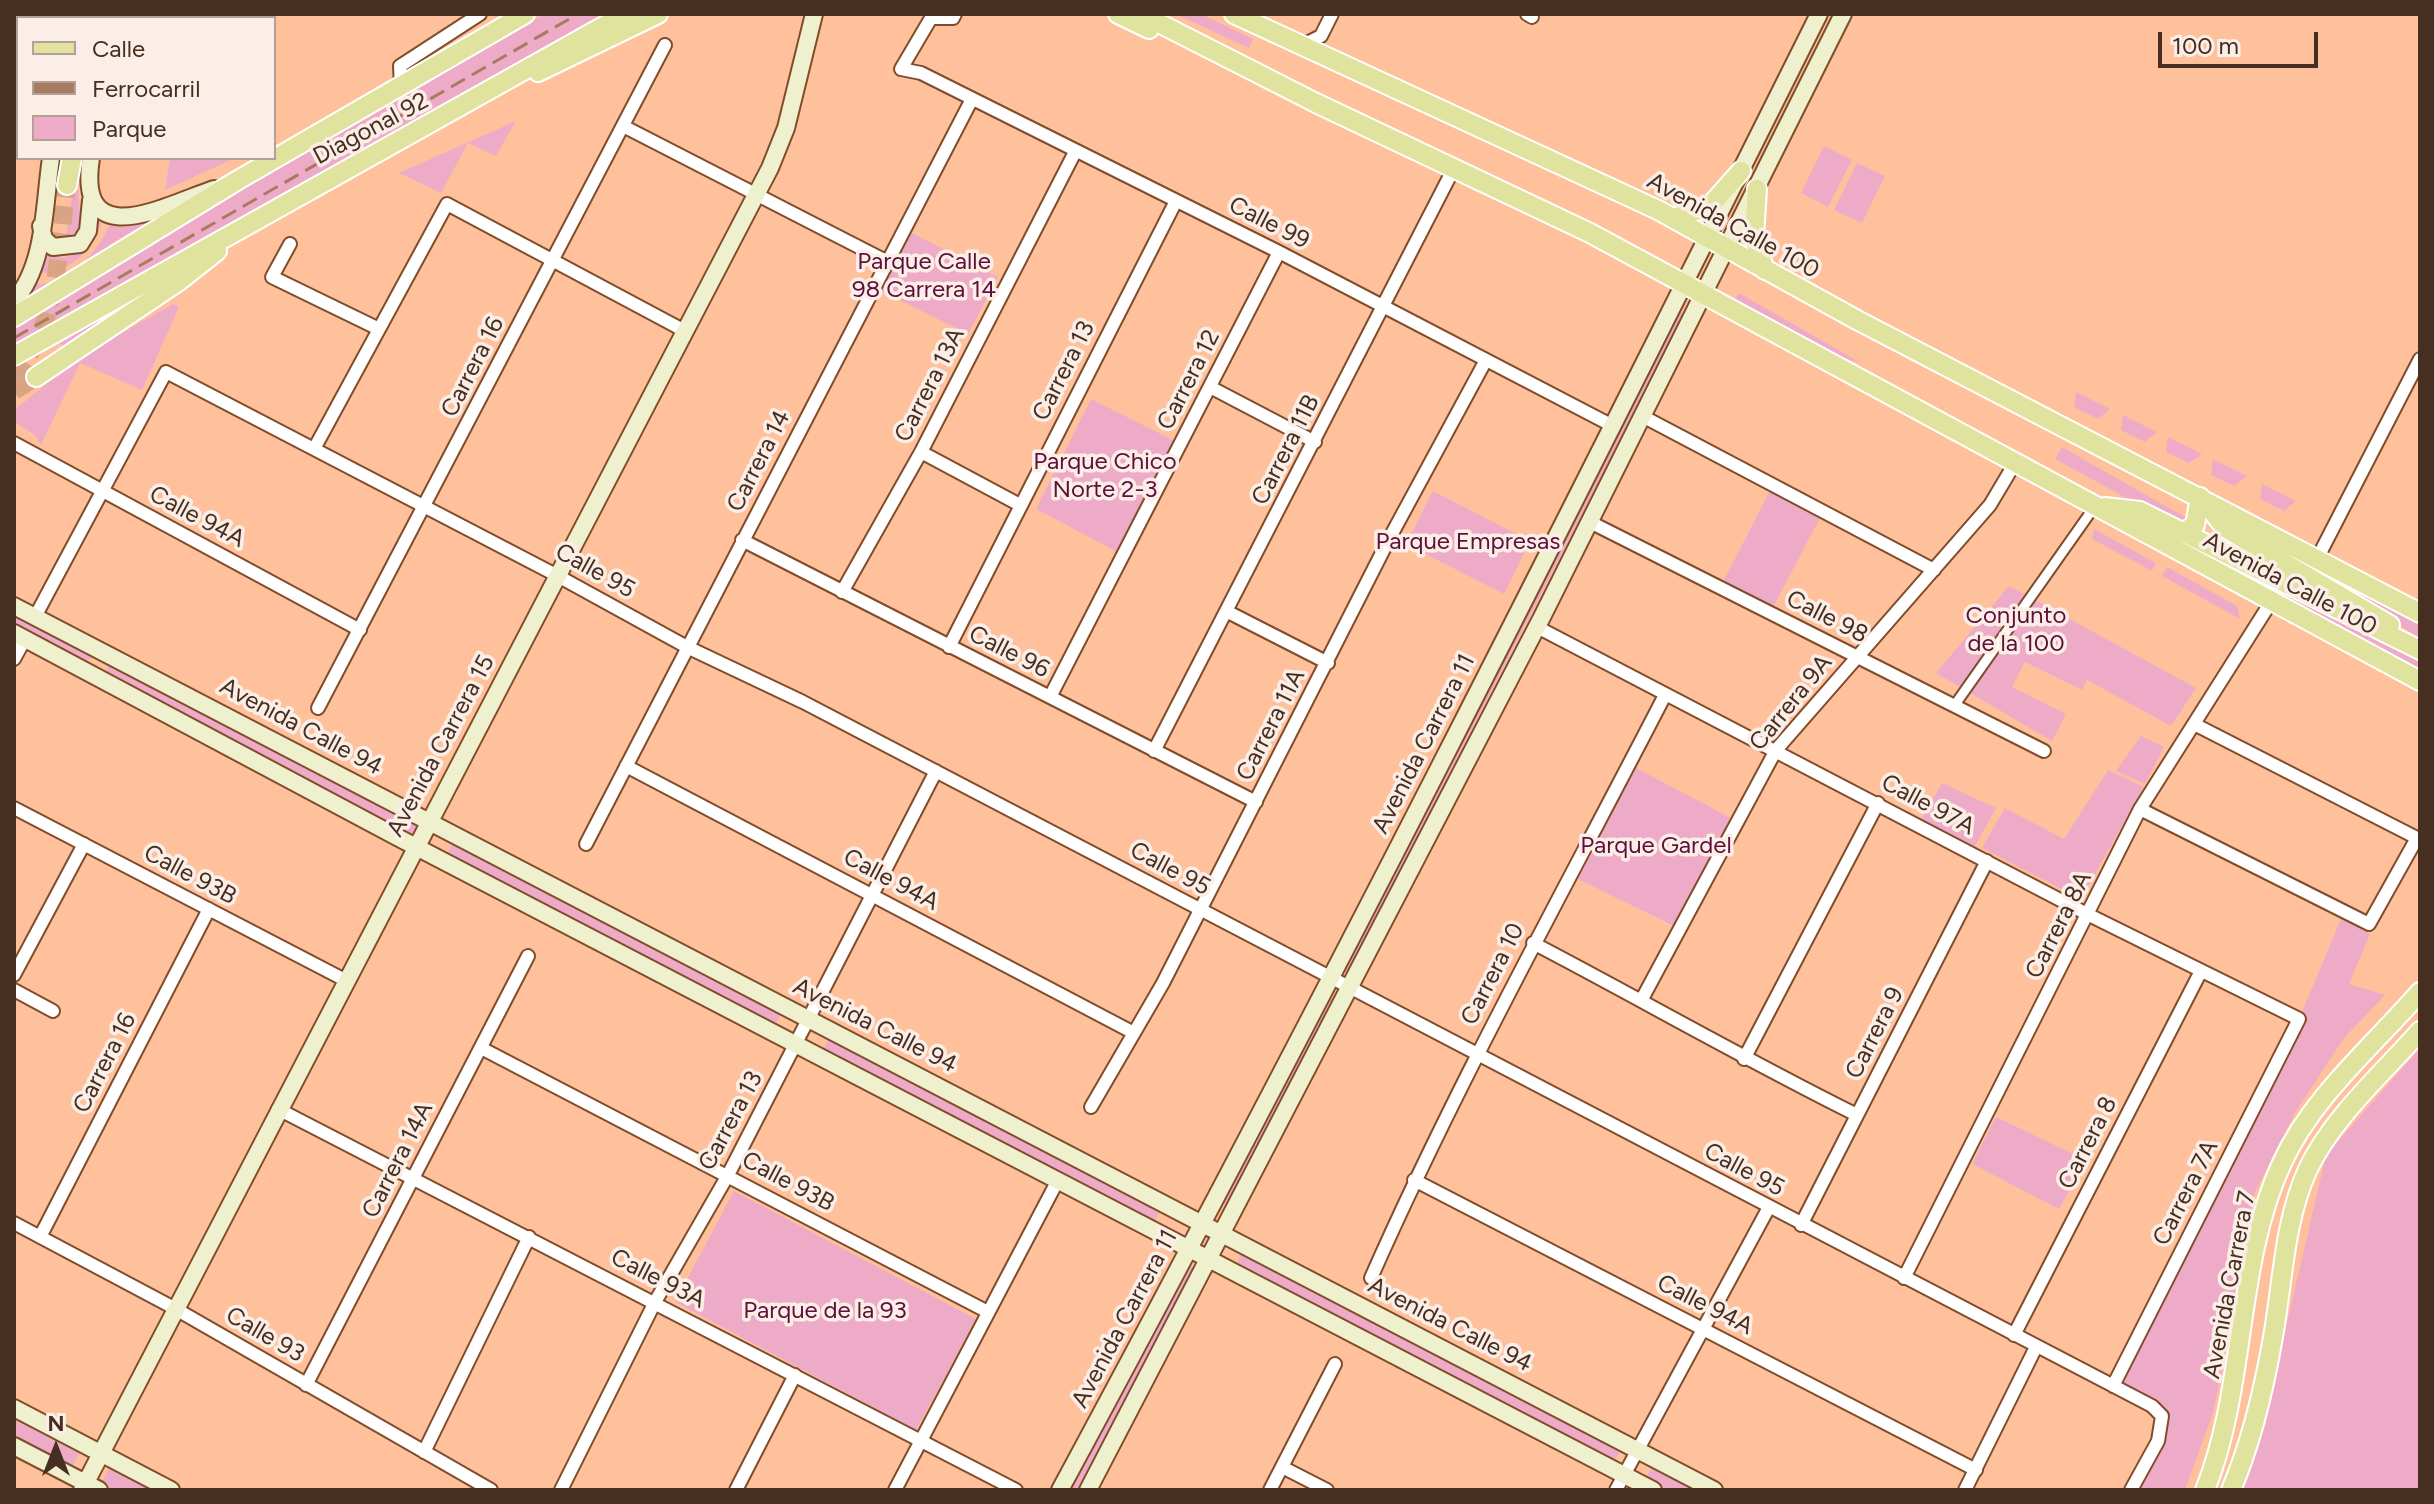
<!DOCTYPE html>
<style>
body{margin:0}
#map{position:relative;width:2434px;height:1504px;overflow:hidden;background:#fec19c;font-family:Figtree,sans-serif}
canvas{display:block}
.frame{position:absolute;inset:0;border:16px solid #462e20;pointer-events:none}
.legend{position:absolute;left:16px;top:16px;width:260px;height:144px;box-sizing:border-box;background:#fbeee7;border:2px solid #b3a197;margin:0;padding:10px 14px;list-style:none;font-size:24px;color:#462e20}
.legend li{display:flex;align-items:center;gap:16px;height:40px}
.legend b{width:40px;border:2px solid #b3a197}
.north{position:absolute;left:16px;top:1408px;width:80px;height:80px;-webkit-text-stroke:6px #fbeee7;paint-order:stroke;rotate:0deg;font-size:22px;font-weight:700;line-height:32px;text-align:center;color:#462e20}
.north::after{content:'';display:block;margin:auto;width:28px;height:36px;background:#462e20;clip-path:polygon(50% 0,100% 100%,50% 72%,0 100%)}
.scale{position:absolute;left:2158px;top:32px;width:160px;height:36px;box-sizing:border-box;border:4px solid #462e20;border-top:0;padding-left:10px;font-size:24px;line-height:28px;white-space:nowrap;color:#462e20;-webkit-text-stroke:6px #fbeee7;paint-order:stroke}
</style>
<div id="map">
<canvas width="2434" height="1504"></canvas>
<div class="frame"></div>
<ul class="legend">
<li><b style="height:10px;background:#e0e39d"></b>Calle</li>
<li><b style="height:10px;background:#a77b61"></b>Ferrocarril</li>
<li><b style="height:22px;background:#eeabc7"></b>Parque</li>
</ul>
<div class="north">N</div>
<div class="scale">100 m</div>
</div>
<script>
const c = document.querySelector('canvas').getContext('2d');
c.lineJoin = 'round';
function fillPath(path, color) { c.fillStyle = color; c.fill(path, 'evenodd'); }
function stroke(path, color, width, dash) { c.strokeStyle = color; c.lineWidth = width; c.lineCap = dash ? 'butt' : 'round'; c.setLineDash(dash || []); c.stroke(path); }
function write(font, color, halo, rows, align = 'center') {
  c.font = font + ' Figtree,sans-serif'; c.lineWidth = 7; c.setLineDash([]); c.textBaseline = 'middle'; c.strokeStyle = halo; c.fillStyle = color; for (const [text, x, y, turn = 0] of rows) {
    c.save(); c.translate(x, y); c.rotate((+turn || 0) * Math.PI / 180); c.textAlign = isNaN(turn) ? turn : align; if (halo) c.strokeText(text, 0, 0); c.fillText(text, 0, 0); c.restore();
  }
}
const green = new Path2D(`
 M 545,14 L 606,14 L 14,347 L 14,325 L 225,196 Z
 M 1176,14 L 1201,14 L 1253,39 L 1249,48 Z
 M 516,121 L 496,156 L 468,143 L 441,193 L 399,173 Z
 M 1824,146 L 1852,160 L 1828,207 L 1801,193 Z
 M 78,158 L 83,158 L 78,186 L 81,232 L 78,238 L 65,243 Z
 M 170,158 L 235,158 L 165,190 Z
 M 1857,163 L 1885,176 L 1862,223 L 1834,210 Z
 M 174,208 L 128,241 L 14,305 L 34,284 C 67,287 97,253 109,226 L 125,227 Z
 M 97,217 L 102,219 C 97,248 68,275 37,273 L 41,247 L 62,258 C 87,254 91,239 97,217 Z
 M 908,231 L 998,277 L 968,334 L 879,290 Z
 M 163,282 L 63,346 L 58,341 Z
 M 1739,293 L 1861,363 L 1830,354 L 1732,304 Z
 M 173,304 L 179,307 L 142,390 L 80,363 L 41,445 L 35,435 L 14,422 L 14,410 L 83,355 Z
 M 1676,311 L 1684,315 L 1347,973 L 1339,969 Z
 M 2076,392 L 2110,409 L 2098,419 L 2074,407 Z
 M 1091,399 L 1175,441 L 1119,553 L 1036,509 Z
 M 2123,415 L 2157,432 L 2145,442 L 2121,430 Z
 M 2168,437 L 2202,454 L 2189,463 L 2166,452 Z
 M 2062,447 L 2190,520 L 2183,529 L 2055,459 Z
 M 2213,459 L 2247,476 L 2234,486 L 2211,475 Z
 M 2262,484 L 2296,501 L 2284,511 L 2260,499 Z
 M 1773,485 L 1824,510 L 1771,611 L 1721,586 Z
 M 1433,491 L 1530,541 L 1504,594 L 1406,544 Z
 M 2229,518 L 2420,621 L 2420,638 Z
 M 2094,529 L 2156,563 L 2152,571 L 2092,539 Z
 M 2217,560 L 2420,657 L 2420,676 L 2217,564 Z
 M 2167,567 L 2237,606 L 2240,619 L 2162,576 Z
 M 2009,586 L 2196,688 L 2171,726 L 2087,680 L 2082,690 L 2025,662 L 2012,687 L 2066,714 L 2052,741 L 1936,673 Z
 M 14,612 L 94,655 L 93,658 L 83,661 L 14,623 Z
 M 112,660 L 420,821 L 412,837 L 104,675 Z
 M 2141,736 L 2164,747 L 2145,784 L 2116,771 Z
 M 1636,768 L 1731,818 L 1674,926 L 1578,879 Z
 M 2108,770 L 2144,787 L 2081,899 L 1982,848 L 2005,808 L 2064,839 Z
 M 1942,783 L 1996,808 L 1974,848 L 1921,820 Z
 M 454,841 L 782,1012 L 774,1027 L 446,856 Z
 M 2341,919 L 2370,934 L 2349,984 L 2385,995 L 2344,1038 L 2296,1111 L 2254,1194 L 2214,1410 L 2185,1490 L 2131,1490 L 2162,1416 L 2113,1386 L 2299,1019 Z
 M 1325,995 L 1334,1000 L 1228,1206 L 1219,1201 Z
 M 830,1037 L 1160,1210 L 1152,1225 L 822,1052 Z
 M 2420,1048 L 2420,1490 L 2239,1490 L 2267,1409 L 2326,1155 Z
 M 1996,1117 L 2086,1160 L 2059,1209 L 1972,1164 Z
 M 734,1191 L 976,1319 L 916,1430 L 675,1302 Z
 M 1243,1251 L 1622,1447 L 1614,1462 L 1236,1265 Z
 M 1186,1264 L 1194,1269 L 1077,1490 L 1066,1490 Z
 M 14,1412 L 82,1448 L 71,1469 L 14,1440 Z
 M 111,1465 L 160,1490 L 107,1490 L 100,1486 Z
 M 1653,1465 L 1702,1490 L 1669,1490 L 1646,1478 Z`);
const primaryTunnel = new Path2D(`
 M 14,376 C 59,325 58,249 67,185
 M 14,391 L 36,377`);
const pedestrian = new Path2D(`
 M 1954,706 L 2095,506`);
const minor = new Path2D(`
 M 130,14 L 157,18
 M 955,14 L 953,18 L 931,18 L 901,69 L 921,73 L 1279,252 L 1613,426
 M 1527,14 L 1532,17
 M 197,18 L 197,14
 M 1303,45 L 1321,36 L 1332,14
 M 401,88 L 400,66 L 480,14
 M 623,126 L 886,261
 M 290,244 L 272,277 L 379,329
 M 1210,387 L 1315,442
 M 1644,417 L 1934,570
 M 14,443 L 360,630
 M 314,449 L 447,204 L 683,330
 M 921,452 L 1020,505
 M 1590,522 L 2044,751
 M 742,540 L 1256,802
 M 2317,559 L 2420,359
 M 842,592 L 921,452 L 1075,152
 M 1226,611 L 1328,663
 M 36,615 L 166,372 L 556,575 L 687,647 L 803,702 L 2152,1406 L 2162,1416 L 2158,1441 L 2131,1490
 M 1537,627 L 2089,915 L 2299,1019 L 2113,1386
 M 949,647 L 1176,201
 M 14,659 L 25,639
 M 1050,697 L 1279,252
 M 318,708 L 665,45
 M 1154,751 L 1454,168
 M 626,766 L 1134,1033
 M 14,808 L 345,980
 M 2140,809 L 2369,924 L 2417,838 L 2194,724
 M 586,844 L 972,99
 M 1533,943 C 1642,1000 1748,1061 1857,1115
 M 14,975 L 84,844
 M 14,990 L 53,1011
 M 1642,999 L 1776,750 L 1990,505 L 2015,463
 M 481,1048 L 988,1312
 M 1744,1059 L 1878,803
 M 1091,1107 L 1163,983 L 1388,541 L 1486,360
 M 278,1109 L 1016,1490
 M 1414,1180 L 1976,1470
 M 14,1223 L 174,1308 L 491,1490
 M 1801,1225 L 1987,861
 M 40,1237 L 209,909
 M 1371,1278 C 1459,1079 1565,889 1665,695
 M 1904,1278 L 2140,809 L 2271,602
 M 2014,1335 L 2201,971
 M 306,1385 L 528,956
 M 424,1452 L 529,1237
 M 1282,1467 L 1327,1490
 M 561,1490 L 655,1302 L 728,1175 L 936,771
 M 736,1490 L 795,1375
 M 895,1490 L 1058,1180
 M 1270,1490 L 1335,1364
 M 1616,1490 L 1768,1209
 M 1965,1490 L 2036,1347`);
const secondary = new Path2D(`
 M 77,18 L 78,14
 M 114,18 L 115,14
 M 91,158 C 76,255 164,206 214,189
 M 41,226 L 44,239 L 53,247 L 80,244 L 88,231 L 91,200
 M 14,301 C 46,265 44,203 51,158
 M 14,606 L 1714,1490
 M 14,633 L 397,837 L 1653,1490
 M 14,1408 L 171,1490
 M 14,1446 L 99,1490
 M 82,1490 L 770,168 L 786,128 L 814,14
 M 1060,1490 C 1323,1003 1572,509 1819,14
 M 1088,1490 L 1542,617 L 1843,14`);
const primary = new Path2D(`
 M 1118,14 L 1149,29
 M 1141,14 L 1316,103 L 1590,233 L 2420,681
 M 1234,14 L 1658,210 L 1857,320 L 2420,613
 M 103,18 L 104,14
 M 538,72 L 658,14
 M 67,185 L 72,158
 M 1757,189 L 1754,238 L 1765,270
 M 1673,218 L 1709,207 L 1741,171
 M 14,317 L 238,180 L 525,14
 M 14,356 L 625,14
 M 36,377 L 179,281 L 217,251
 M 2204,501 L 2225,528 L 2390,625
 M 2105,507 L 2140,511 L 2420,650
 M 2182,533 L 2195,525 L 2200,497
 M 2205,1490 C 2247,1385 2235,1264 2282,1163 C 2312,1097 2373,1046 2420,992
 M 2231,1490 C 2252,1441 2264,1389 2273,1337 C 2283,1281 2284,1221 2308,1169 C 2333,1117 2382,1074 2420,1031`);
const rail = new Path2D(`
 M 14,338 L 578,14`);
const streetNames = [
 ["Diagonal 92",371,129,-28],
 ["Calle 99",1269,223,27],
 ["Avenida Calle 100",1733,226,29],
 ["Carrera 16",473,367,-63],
 ["Carrera 13",1064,371,-63],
 ["Carrera 12",1189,380,-63],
 ["Carrera 13A",930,385,-63],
 ["Carrera 11B",1286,450,-63],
 ["Carrera 14",759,461,-63],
 ["Calle 94A",197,517,28],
 ["Calle 95",595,571,29],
 ["Avenida Calle 100",2290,584,28],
 ["Calle 98",1827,617,27],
 ["Calle 96",1009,652,27],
 ["Carrera 9A",1791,703,-51],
 ["Carrera 11A",1271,725,-63],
 ["Avenida Calle 94",301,727,28],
 ["Avenida Carrera 11",1424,744,-63],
 ["Avenida Carrera 15",441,746,-62],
 ["Calle 97A",1928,805,28],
 ["Calle 95",1170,869,28],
 ["Calle 93B",190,875,28],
 ["Calle 94A",891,880,28],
 ["Carrera 8A",2059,925,-63],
 ["Carrera 10",1493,974,-63],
 ["Avenida Calle 94",875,1026,27],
 ["Carrera 9",1875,1033,-63],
 ["Carrera 16",105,1063,-63],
 ["Carrera 13",731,1121,-62],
 ["Carrera 8",2088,1143,-63],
 ["Carrera 14A",398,1160,-63],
 ["Calle 95",1744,1170,28],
 ["Calle 93B",788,1182,28],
 ["Carrera 7A",2186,1193,-63],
 ["Calle 93A",658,1279,27],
 ["Avenida Carrera 7",2230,1285,-79],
 ["Calle 94A",1705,1305,27],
 ["Avenida Carrera 11",1125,1319,-62],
 ["Avenida Calle 94",1450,1325,27],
 ["Calle 93",265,1335,30]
];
const parkNames = [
 ["Parque Calle",924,262],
 ["98 Carrera 14",924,290],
 ["Parque Chico",1105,462],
 ["Norte 2-3",1105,490],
 ["Parque Empresas",1468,542],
 ["Conjunto",2016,616],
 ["de la 100",2016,644],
 ["Parque Gardel",1656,846],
 ["Parque de la 93",825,1311]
];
fillPath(green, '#eeabc7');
stroke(primaryTunnel, '#d9a483', 18, [18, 9]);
stroke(pedestrian, '#814c2a', 13);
stroke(minor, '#814c2a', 16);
stroke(secondary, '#814c2a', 20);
stroke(primary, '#fff', 22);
stroke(pedestrian, '#fff', 9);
stroke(minor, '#fff', 12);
stroke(secondary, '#eff1ce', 16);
stroke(primary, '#e0e39d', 18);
stroke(rail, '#a77b61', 3, [16, 8]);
write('24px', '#462e20', '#fbeee7', streetNames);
write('24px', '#5e103b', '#fbeee7', parkNames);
</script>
